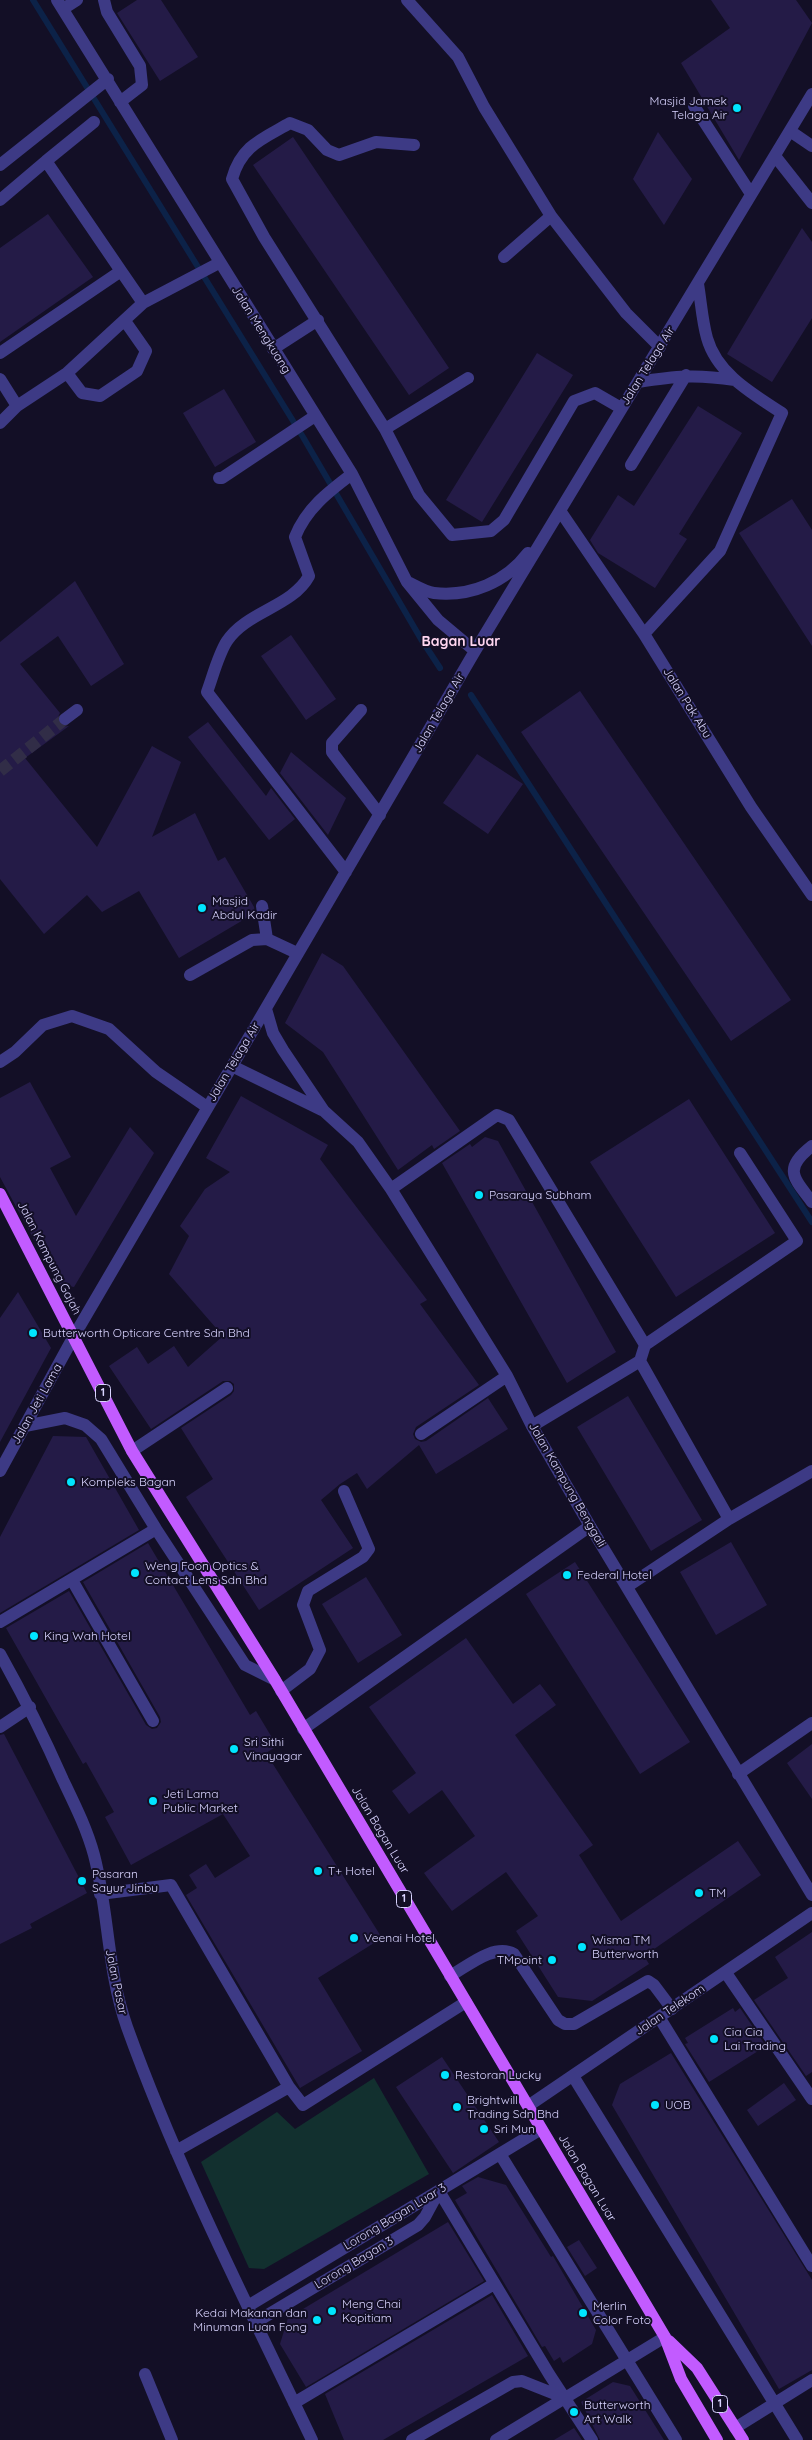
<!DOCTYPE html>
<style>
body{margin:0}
canvas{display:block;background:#130f26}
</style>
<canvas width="812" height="2440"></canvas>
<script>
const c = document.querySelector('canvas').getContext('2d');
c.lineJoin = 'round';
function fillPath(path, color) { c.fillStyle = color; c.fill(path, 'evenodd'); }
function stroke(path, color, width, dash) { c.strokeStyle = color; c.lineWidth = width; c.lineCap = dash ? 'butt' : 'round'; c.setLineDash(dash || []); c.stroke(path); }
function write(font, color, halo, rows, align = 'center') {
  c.font = font + ' Quicksand,sans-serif'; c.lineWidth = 4; c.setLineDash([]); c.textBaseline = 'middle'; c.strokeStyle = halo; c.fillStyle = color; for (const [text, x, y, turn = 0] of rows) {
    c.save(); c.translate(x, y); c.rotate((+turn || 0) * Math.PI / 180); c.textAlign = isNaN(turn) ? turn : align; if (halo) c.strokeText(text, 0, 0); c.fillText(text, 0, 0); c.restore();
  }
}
const green = new Path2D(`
 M 374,2078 L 429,2174 L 264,2269 L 249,2268 L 201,2162 L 277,2112 L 295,2129 Z`);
const stream = new Path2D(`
 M 33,0 L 303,437 L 421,639 L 440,668
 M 471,695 L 812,1222`);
const building = new Path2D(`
 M 137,0 L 161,0 L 198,57 L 160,81 L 117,13 Z
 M 711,0 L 796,0 L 812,23 L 739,160 L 681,63 L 730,28 Z
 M 658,132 L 692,179 L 664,225 L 633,179 Z
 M 293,137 L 449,368 L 409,395 L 253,165 Z
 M 48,214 L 93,277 L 0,342 L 0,248 Z
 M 802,228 L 812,242 L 812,318 L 772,382 L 727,354 Z
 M 537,353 L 573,375 L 482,522 L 446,500 Z
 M 224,389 L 256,442 L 215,467 L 183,413 Z
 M 698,406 L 742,433 L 679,534 L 687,539 L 655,588 L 598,553 L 590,540 L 618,495 L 634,506 Z
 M 792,499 L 812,530 L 812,646 L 739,533 Z
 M 75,581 L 124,664 L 91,686 L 58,636 L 20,664 L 60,713 L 57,719 L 59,724 L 62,727 L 69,726 L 25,758 L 97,847 L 152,746 L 181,762 L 152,837 L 195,813 L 218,861 L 225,857 L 254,907 L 255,913 L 179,958 L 139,891 L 102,912 L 87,895 L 44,934 L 0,879 L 0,642 Z
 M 291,635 L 336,699 L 306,720 L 261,656 Z
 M 580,691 L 791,1000 L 731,1041 L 521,732 Z
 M 208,722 L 266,796 L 271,788 L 295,819 L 269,840 L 188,737 Z
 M 291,752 L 346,798 L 328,835 L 280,773 Z
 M 477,754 L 523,784 L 488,834 L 443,803 Z
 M 322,953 L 343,966 L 460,1131 L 434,1149 L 432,1145 L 398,1170 L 323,1052 L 285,1023 Z
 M 30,1082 L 71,1157 L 50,1168 L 76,1216 L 130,1127 L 154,1153 L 74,1287 L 58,1284 L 0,1177 L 0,1098 Z
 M 241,1096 L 328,1145 L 320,1159 L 427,1300 L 420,1304 L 479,1385 L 416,1427 L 413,1434 L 415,1439 L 421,1442 L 426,1441 L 488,1398 L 508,1429 L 436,1474 L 419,1445 L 367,1489 L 357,1473 L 340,1484 L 321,1500 L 353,1548 L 259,1610 L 186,1497 L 213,1479 L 181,1428 L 231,1395 L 234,1391 L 234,1384 L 230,1381 L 223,1381 L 151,1429 L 109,1366 L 137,1347 L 148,1364 L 174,1346 L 188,1367 L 223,1336 L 169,1274 L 189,1236 L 180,1226 L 205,1189 L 230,1172 L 206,1158 Z
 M 689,1099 L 775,1233 L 676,1297 L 590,1162 Z
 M 485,1137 L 498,1141 L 616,1352 L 567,1383 L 442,1163 L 470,1144 L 472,1147 Z
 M 18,1292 L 51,1348 L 0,1442 L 0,1318 Z
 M 628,1396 L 702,1520 L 651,1551 L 577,1427 Z
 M 53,1436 L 86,1437 L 139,1530 L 0,1613 L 0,1537 Z
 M 731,1542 L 767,1605 L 716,1635 L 680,1572 Z
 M 148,1543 L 250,1715 L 256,1711 L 277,1746 L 266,1753 L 382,1938 L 318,1978 L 362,2051 L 300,2088 L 186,1895 L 197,1888 L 189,1875 L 206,1864 L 215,1878 L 250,1856 L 223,1814 L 131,1865 L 105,1817 L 114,1812 L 86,1762 L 83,1764 L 6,1628 L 69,1591 L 146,1725 L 152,1729 L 157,1728 L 161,1722 L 160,1717 L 83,1582 Z
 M 575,1562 L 690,1742 L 640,1774 L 526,1594 Z
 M 366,1577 L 402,1635 L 358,1663 L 322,1604 Z
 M 466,1638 L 513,1704 L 540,1684 L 556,1705 L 515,1735 L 593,1845 L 579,1855 L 621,1921 L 738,1841 L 761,1875 L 644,1956 L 649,1964 L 592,2001 L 558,1997 L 516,1931 L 538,1916 L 506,1872 L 452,1911 L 424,1873 L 475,1836 L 442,1790 L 409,1814 L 392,1791 L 416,1773 L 369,1707 Z
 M 4,1734 L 87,1893 L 30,1924 L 32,1928 L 0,1944 L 0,1735 Z
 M 812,1744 L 812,1799 L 787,1763 Z
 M 812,1932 L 812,2072 L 806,2076 L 754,2000 L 788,1978 L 775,1957 Z
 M 733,2008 L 735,2012 L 740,2008 L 766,2046 L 709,2082 L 685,2044 L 688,2043 L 685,2038 Z
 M 671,2053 L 812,2280 L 812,2370 L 779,2389 L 612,2105 L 620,2084 Z
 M 442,2057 L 499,2142 L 453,2173 L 396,2087 Z
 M 784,2083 L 796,2100 L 758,2126 L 747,2110 Z
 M 478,2177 L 506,2185 L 551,2257 L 553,2256 L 596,2330 L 592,2344 L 563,2363 L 560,2357 L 554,2361 L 545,2346 L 542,2347 L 455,2200 L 467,2193 L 462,2186 Z
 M 448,2222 L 484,2281 L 306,2387 L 280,2344 L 288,2318 Z
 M 579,2240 L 597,2268 L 585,2276 L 567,2247 Z
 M 492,2295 L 528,2356 L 383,2440 L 344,2440 L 325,2394 Z
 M 613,2382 L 630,2386 L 664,2440 L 600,2440 L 581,2402 Z
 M 574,2428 L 582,2440 L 554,2440 Z`);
const minorTunnel = new Path2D(`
 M 0,771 L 65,719`);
const minor = new Path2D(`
 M 57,0 L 352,474 L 407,582 L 438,620 L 475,651
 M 104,0 L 107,12 L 140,66 L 142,85 L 120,102
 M 407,0 L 458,57 L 484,107 L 551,216 L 626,313 L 660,347
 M 63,9 L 77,0
 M 694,106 L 751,194
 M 94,122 L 46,161 L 121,271
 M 790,131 L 812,146
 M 414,145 L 376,142 L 339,155 L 327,150 L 308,130 L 290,123 C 262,139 241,146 232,179 L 264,237 L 385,429 L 419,495 L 452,535 L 491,531 L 504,520 L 574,401 L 595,393 L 621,408
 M 775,156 L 812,203
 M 0,165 L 108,79
 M 0,200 L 46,161
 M 504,257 L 551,216
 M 273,349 L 318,320
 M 0,353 L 121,271 L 143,303
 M 67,373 L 82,393 L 100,396 L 137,371 L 146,351 L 125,321
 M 0,379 L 17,406
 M 638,382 C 676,376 696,374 735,380
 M 0,423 L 17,406 L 67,373 L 143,303 L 219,263
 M 385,429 L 468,378
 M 631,465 L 686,375
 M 219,478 L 222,478 L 315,416
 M 561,512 L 644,634 L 751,807 L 812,895
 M 408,582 C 416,586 426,592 434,593 C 471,597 506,582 528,553
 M 644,634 L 720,551 L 782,413 C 753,394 717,374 707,338 C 702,320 701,301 698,284
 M 361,710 L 332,743 L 332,752 L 380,815
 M 65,719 L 77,710
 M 346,872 L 207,692 C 213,676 218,655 227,641 C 247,611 292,607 309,576 L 295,537 C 306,509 328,492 352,474
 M 262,906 L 267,939
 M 190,975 L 252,940 L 267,939 L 297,953
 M 266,1009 L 273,1033 L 283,1050 L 324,1111 L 358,1142 L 391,1189 L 507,1376 L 532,1426 L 590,1526 L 812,1895
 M 0,1062 L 15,1052 L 43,1025 L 72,1016 L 109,1029 L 156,1072 L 207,1107
 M 232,1066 L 322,1110
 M 812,1146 C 783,1169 793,1177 812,1202
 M 391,1189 L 497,1115 L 509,1120 L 645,1345 L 640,1361 L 532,1426
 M 645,1345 L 797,1241 L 740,1153
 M 640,1361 L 729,1519
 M 25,1426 L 65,1418 L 85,1425 L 101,1439 L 156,1529 L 245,1665 L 275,1680
 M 421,1434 L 507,1376
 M 132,1451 L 227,1388
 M 0,1471 L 74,1336 L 475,651 L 812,94
 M 72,1580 L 153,1721
 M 628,1586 L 729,1519 L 812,1471
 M 0,1622 L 156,1529
 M 0,1654 C 23,1695 44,1737 63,1780 C 75,1805 87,1829 94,1855 C 109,1912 107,1971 127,2027 C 178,2169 247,2304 312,2440
 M 281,1691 L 310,1669 L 320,1650 L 303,1605 L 308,1591 L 363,1557 L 369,1549 L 344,1491
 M 0,1727 L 30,1707
 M 303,1729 L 590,1526
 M 738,1774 L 812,1723
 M 100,1894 L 171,1885 L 289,2087 L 303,2105 L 466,2002
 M 726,1973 L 812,2099
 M 450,1976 C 468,1966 494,1943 514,1954 L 558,2020 L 565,2024 L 574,2024 L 648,1981 L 654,1985 L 672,2009
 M 659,2017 L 812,2266
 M 573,2076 L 797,2440
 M 528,2106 L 812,1913
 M 176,2151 L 289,2087
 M 500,2154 L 676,2440
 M 439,2191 L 549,2374 L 592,2440
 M 248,2306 L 541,2129
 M 256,2322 L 418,2225 L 425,2217 L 439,2191
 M 145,2374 L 172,2440
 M 294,2403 L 494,2284
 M 735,2428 L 812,2380
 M 412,2440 L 513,2382 L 522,2381 L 565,2398
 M 496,2440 L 665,2337`);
const major = new Path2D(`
 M 0,1194 L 132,1451 L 275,1680 L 665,2337 L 681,2379 L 717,2440
 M 669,2341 L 697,2368 L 743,2440`);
const markers = [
 [737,108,5,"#00e5ff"],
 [202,908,5,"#00e5ff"],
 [479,1195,5,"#00e5ff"],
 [33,1333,5,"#00e5ff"],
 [71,1482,5,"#00e5ff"],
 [135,1573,5,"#00e5ff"],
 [567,1575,5,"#00e5ff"],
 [34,1636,5,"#00e5ff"],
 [234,1749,5,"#00e5ff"],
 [153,1801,5,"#00e5ff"],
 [318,1871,5,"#00e5ff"],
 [82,1881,5,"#00e5ff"],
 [699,1893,5,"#00e5ff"],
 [354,1938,5,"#00e5ff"],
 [582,1947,5,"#00e5ff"],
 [552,1960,5,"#00e5ff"],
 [714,2039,5,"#00e5ff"],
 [445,2075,5,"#00e5ff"],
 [655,2105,5,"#00e5ff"],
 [457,2107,5,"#00e5ff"],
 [484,2129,5,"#00e5ff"],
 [332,2311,5,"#00e5ff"],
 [583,2313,5,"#00e5ff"],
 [317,2320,5,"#00e5ff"],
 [574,2412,5,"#00e5ff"]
];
const shields = [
 [103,1393,15],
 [404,1899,15],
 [720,2404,15]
];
const shieldNames = [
 ["1",103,1393],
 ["1",404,1899],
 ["1",720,2404]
];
const poiNames = [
 ["Masjid Jamek",727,101,"right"],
 ["Telaga Air",727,115,"right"],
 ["Masjid",212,901],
 ["Abdul Kadir",212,915],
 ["Pasaraya Subham",489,1195],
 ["Butterworth Opticare Centre Sdn Bhd",43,1333],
 ["Kompleks Bagan",81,1482],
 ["Weng Foon Optics &",145,1566],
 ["Contact Lens Sdn Bhd",145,1580],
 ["Federal Hotel",577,1575],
 ["King Wah Hotel",44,1636],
 ["Sri Sithi",244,1742],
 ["Vinayagar",244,1756],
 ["Jeti Lama",163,1794],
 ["Public Market",163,1808],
 ["T+ Hotel",328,1871],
 ["Pasaran",92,1874],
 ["Sayur Jinbu",92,1888],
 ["TM",709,1893],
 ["Veenai Hotel",364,1938],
 ["Wisma TM",592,1940],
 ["Butterworth",592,1954],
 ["TMpoint",542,1960,"right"],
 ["Cia Cia",724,2032],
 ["Lai Trading",724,2046],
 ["Restoran Lucky",455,2075],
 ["Brightwill",467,2100],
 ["Trading Sdn Bhd",467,2114],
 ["UOB",665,2105],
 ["Sri Mun",494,2129],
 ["Meng Chai",342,2304],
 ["Kopitiam",342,2318],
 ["Merlin",593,2306],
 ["Color Foto",593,2320],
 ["Kedai Makanan dan",307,2313,"right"],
 ["Minuman Luan Fong",307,2327,"right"],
 ["Butterworth",584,2405],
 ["Art Walk",584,2419]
];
const streetNames = [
 ["Jalan Mengkuang",261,330,58],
 ["Jalan Telaga Air",648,366,-58],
 ["Jalan Pak Abu",687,703,58],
 ["Jalan Telaga Air",439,713,-60],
 ["Jalan Telaga Air",234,1062,-59],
 ["Jalan Kampung Gajah",49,1258,63],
 ["Jalan Jeti Lama",37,1404,-61],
 ["Jalan Kampung Benggali",567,1485,60],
 ["Jalan Bagan Luar",380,1830,59],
 ["Jalan Pasar",116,1982,78],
 ["Jalan Telekom",670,2010,-34],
 ["Jalan Bagan Luar",587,2178,59],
 ["Lorong Bagan Luar 3",395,2217,-31],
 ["Lorong Bagan 3",354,2263,-31]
];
const neighbourhoodNames = [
 ["Bagan Luar",461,642]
];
fillPath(green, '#12302f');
stroke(stream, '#0c2248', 6);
fillPath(building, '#241b47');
stroke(minorTunnel, '#312d47', 12, [12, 6]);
stroke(minor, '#3d3a85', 12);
stroke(major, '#c25bff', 12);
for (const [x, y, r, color] of markers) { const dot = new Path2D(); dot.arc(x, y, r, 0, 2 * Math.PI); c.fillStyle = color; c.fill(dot); stroke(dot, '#130f26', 2); }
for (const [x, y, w] of shields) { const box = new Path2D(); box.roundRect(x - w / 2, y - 8.5, w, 17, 4); c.fillStyle = '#130f26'; c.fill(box); stroke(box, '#d9d4ff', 1); }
write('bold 11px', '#d9d4ff', null, shieldNames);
write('12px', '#d9d4ff', '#130f26', poiNames, 'left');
write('12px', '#d9d4ff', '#130f26', streetNames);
write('bold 14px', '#ffd6f0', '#130f26', neighbourhoodNames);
</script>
